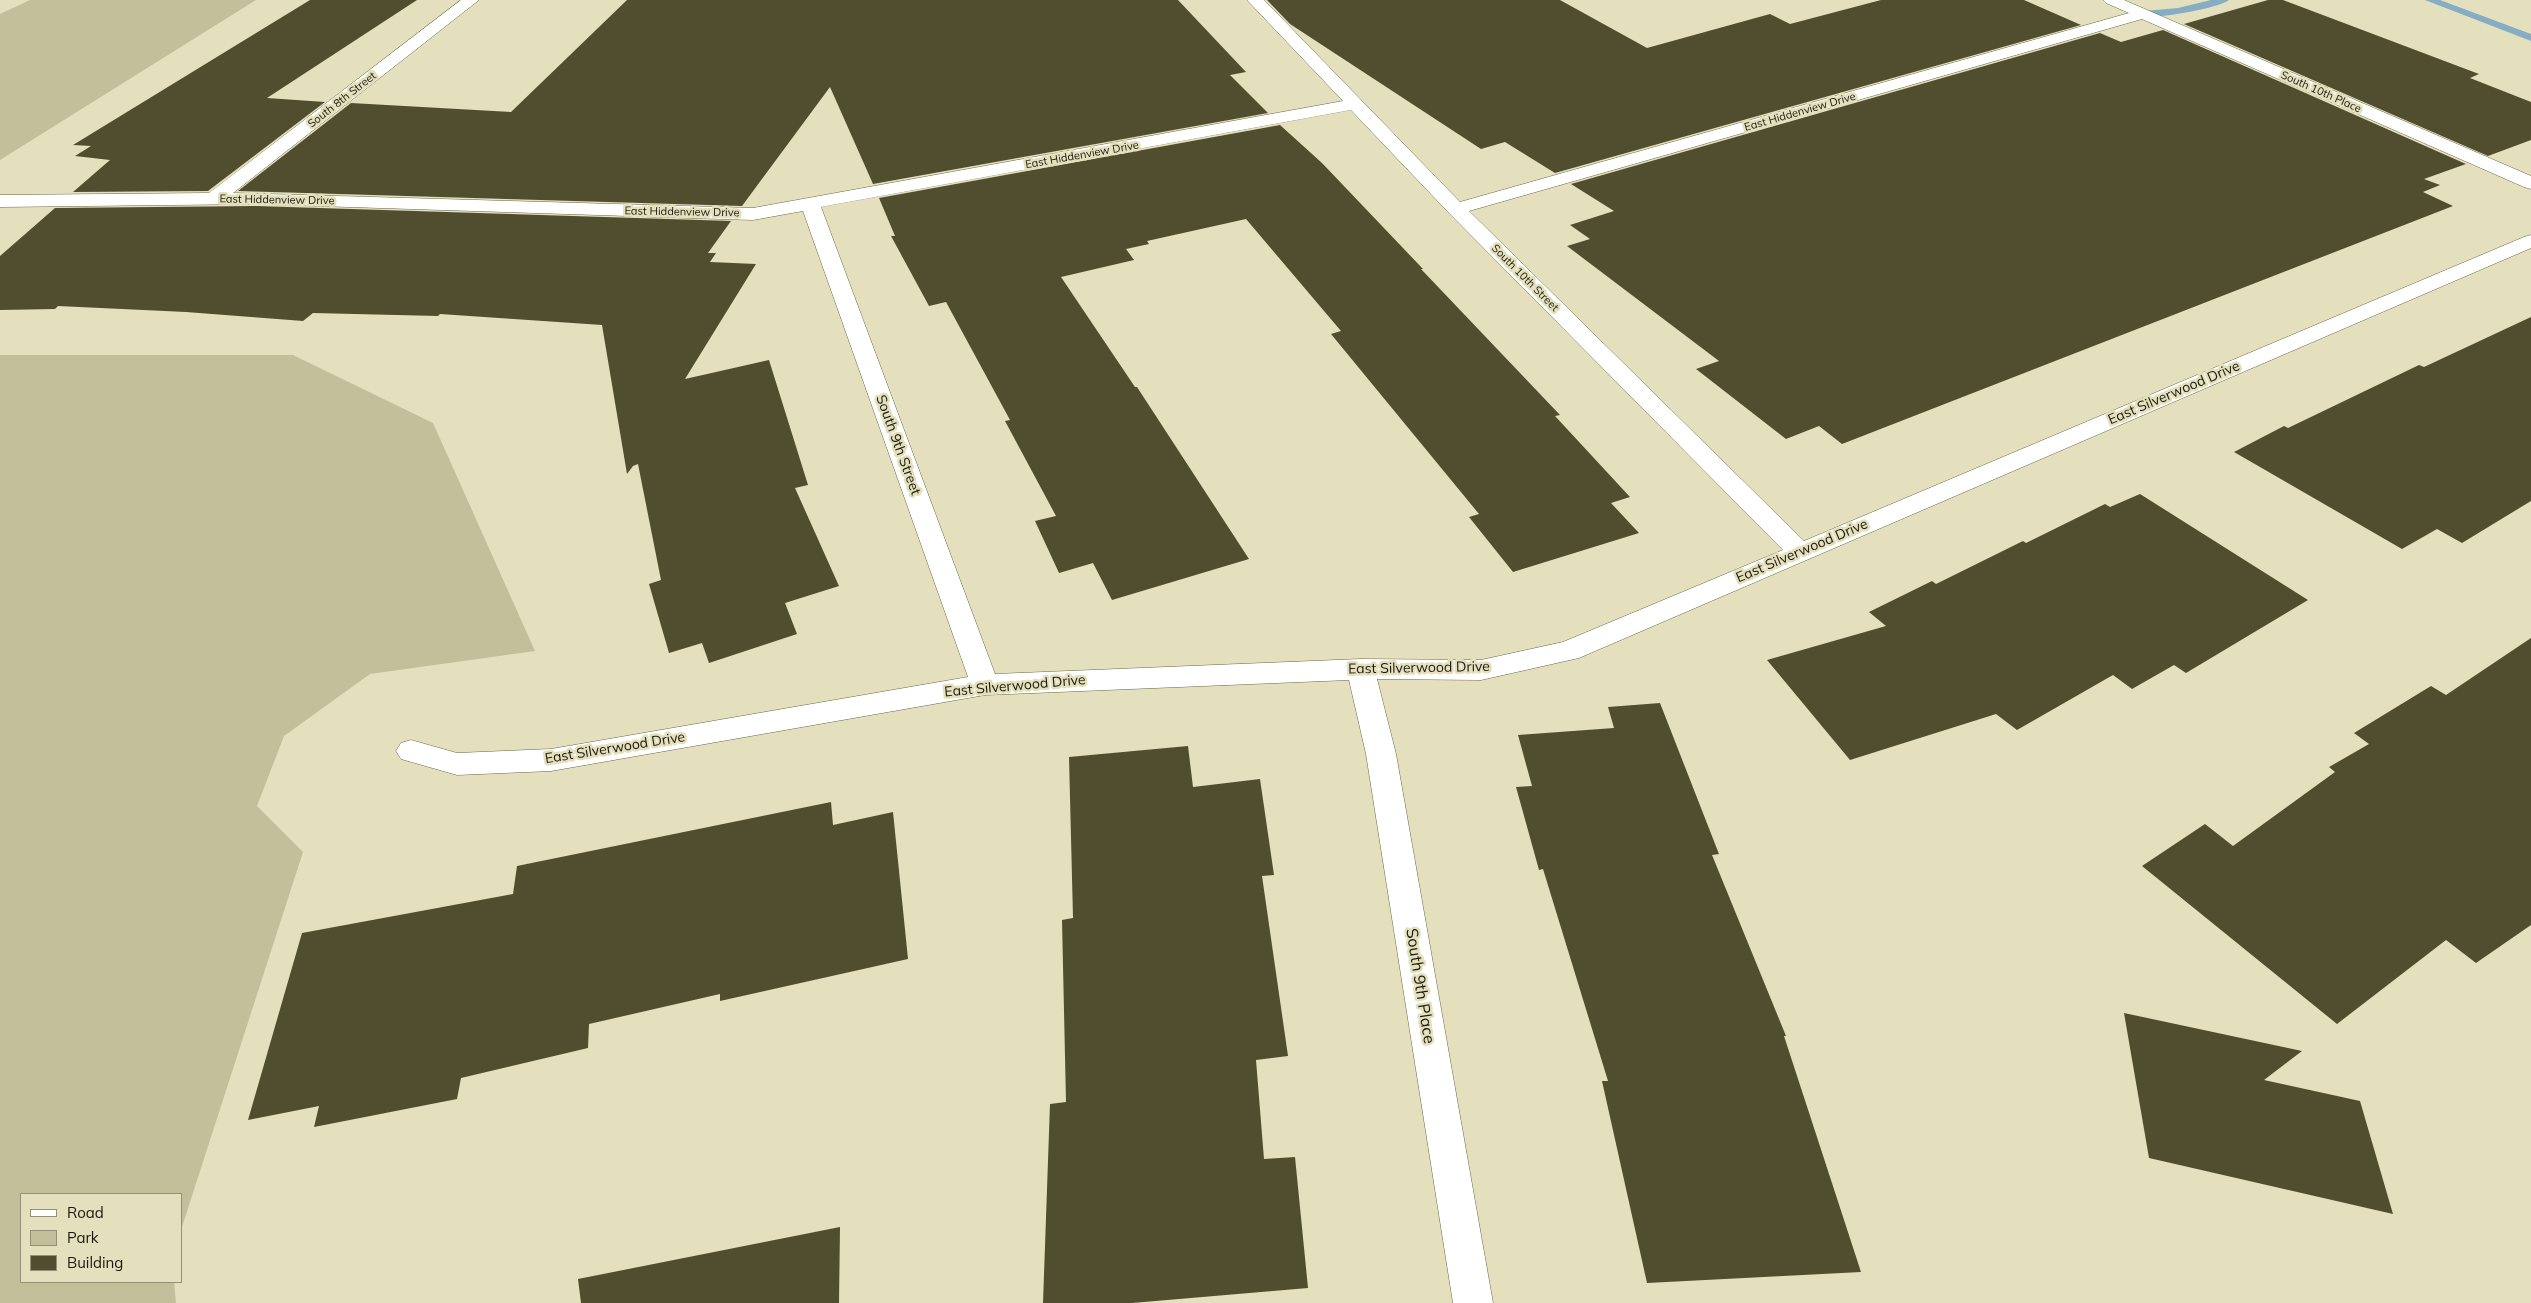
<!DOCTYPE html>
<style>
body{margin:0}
#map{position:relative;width:2531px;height:1303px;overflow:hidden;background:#e4e0be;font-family:Mulish,sans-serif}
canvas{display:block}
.legend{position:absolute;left:20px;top:1193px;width:162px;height:90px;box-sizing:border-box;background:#e4e0be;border:1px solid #939077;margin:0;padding:6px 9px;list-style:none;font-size:15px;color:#1a180c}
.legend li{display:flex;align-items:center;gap:10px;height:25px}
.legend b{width:25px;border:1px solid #939077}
</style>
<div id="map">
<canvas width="2531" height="1303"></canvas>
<ul class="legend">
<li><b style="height:6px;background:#fff"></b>Road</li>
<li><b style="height:14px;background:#c3bf9b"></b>Park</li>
<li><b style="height:14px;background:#514d2f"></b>Building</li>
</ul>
</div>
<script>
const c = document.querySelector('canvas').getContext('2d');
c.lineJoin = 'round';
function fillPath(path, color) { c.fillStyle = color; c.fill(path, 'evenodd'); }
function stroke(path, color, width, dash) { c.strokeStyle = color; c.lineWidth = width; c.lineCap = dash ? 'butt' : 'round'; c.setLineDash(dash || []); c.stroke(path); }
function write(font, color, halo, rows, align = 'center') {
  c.font = font + ' Mulish,sans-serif'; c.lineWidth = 5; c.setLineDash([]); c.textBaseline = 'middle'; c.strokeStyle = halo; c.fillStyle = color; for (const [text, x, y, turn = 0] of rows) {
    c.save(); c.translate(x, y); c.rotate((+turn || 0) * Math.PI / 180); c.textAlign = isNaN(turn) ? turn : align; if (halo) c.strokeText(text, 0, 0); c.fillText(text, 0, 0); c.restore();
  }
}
const green = new Path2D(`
 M 30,0 L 256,0 L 0,160 L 0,14 Z
 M 0,355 L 293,355 L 433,423 L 535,651 L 370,674 L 284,736 L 257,806 L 303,852 L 181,1230 L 181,1194 L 21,1194 L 21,1282 L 174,1282 L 176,1303 L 0,1303 Z`);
const stream = new Path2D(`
 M 2211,0 L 2229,0 C 2220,8 2147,22 2139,14 L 2144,11 L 2178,8 Z
 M 2425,0 L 2440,0 L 2531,34 L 2531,41 Z`);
const building = new Path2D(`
 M 310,0 L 417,0 L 267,98 L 325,102 L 208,191 L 73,192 L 110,160 L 75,156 L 91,146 L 73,145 Z
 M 627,0 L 1178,0 L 1246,72 L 1230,75 L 1268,113 L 873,184 L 830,87 L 742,206 L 238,191 L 351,103 L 511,112 Z
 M 1267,0 L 1560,0 L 1647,48 L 1770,14 L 1790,24 L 1881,0 L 2024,0 L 2081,25 L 1555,173 L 1505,142 L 1481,149 L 1290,24 Z
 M 2268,0 L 2283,0 L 2479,74 L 2470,78 L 2531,102 L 2531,140 L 2488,156 L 2184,24 Z
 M 2163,30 L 2466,164 L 2424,179 L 2440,185 L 2423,192 L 2453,206 L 1842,444 L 1819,426 L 1786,439 L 1696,369 L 1719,361 L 1567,246 L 1590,239 L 1570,225 L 1614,211 L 1571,184 L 2100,33 L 2121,42 Z
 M 1280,125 L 1322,163 L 1423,269 L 1421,269 L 1560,415 L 1555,416 L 1630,497 L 1611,503 L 1639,533 L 1513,572 L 1469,517 L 1479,514 L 1331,334 L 1341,331 L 1246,219 L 1147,241 L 1149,244 L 1126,249 L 1134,260 L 1061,277 L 1135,387 L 1137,387 L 1249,559 L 1112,600 L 1093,563 L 1059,573 L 1035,521 L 1056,516 L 1005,421 L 1010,420 L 946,302 L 929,306 L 891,236 L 895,236 L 879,198 Z
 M 256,206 L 731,221 L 708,253 L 716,253 L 710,262 L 756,264 L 685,379 L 769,360 L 808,485 L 795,488 L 839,586 L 785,603 L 797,634 L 709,663 L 702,643 L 669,653 L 649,584 L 661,580 L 638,464 L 633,466 L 627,474 L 602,325 L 440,314 L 438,316 L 313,313 L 303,321 L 186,312 L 58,306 L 55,309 L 0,310 L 0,256 L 55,208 Z
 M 2531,317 L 2531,501 L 2462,543 L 2437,529 L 2402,549 L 2234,452 L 2284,426 L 2288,428 L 2419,365 L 2424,367 Z
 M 2140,494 L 2308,600 L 2186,673 L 2174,665 L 2132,689 L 2113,675 L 2017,730 L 1996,714 L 1850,760 L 1767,660 L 1886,626 L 1869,612 L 1932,581 L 1936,584 L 2023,541 L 2026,543 L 2105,504 L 2110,507 Z
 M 2531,638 L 2531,925 L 2476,963 L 2446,940 L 2337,1024 L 2142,866 L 2205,824 L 2233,846 L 2335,772 L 2329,767 L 2369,744 L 2354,733 L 2431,686 L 2446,695 Z
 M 1660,703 L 1719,854 L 1712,855 L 1786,1036 L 1784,1036 L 1861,1272 L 1647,1283 L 1602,1081 L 1608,1081 L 1543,869 L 1539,870 L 1516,787 L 1532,786 L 1518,735 L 1614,728 L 1608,707 Z
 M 1188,746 L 1193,787 L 1260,779 L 1274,875 L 1262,876 L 1288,1056 L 1256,1060 L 1264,1159 L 1295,1157 L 1308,1288 L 1132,1303 L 1043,1303 L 1050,1104 L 1066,1102 L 1062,920 L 1073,918 L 1069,757 Z
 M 831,802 L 833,825 L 893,812 L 908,959 L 720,1001 L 720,994 L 589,1024 L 588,1048 L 461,1078 L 457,1099 L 314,1127 L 319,1106 L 248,1120 L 302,933 L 513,894 L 517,866 Z
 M 2124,1013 L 2302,1051 L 2264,1080 L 2360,1101 L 2393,1214 L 2149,1158 Z
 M 840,1227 L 839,1303 L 581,1303 L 578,1279 Z`);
const minor = new Path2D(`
 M 461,0 L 479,0 L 233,193 L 753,208 L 1343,101 L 1247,0 L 1264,0 L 1460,202 L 2129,13 L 2106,3 L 2103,0 L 2124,0 L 2531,176 L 2531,189 L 2524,187 L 2142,19 L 1469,211 L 1804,541 L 2524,237 L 2531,235 L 2531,248 L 1579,658 L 1481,680 L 1377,679 L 1396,754 L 1493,1303 L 1453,1303 L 1366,754 L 1349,680 L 985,695 L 551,771 L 457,775 L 401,759 L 396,751 L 401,743 L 411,740 L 457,753 L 551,749 L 968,677 L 803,211 L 753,220 L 256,204 L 0,207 L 0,195 L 209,193 ZM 1351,110 L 1449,213 L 1783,550 L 1563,642 L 1481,660 L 1361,659 L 995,674 L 821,207 Z`);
const farStreetnames = [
 ["South 10th Place",2321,92,24],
 ["South 8th Street",342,100,-38],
 ["East Hiddenview Drive",1800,112,-16],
 ["East Hiddenview Drive",1082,155,-10],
 ["East Hiddenview Drive",277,200,1],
 ["East Hiddenview Drive",682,212,1],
 ["South 10th Street",1525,278,45]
];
const streetNames = [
 ["East Silverwood Drive",2174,393,-23],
 ["South 9th Street",898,445,70],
 ["East Silverwood Drive",1802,551,-23],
 ["East Silverwood Drive",1419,668,-1],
 ["East Silverwood Drive",1015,686,-5],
 ["East Silverwood Drive",615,748,-9]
];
const nearStreetnames = [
 ["South 9th Place",1420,986,81]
];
fillPath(green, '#c3bf9b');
fillPath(stream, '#86adc3');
fillPath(building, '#514d2f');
stroke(minor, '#696647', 1);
fillPath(minor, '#fff');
write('11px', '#1a180c', '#e4e0be', farStreetnames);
write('14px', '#1a180c', '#e4e0be', streetNames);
write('16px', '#1a180c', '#e4e0be', nearStreetnames);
</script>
